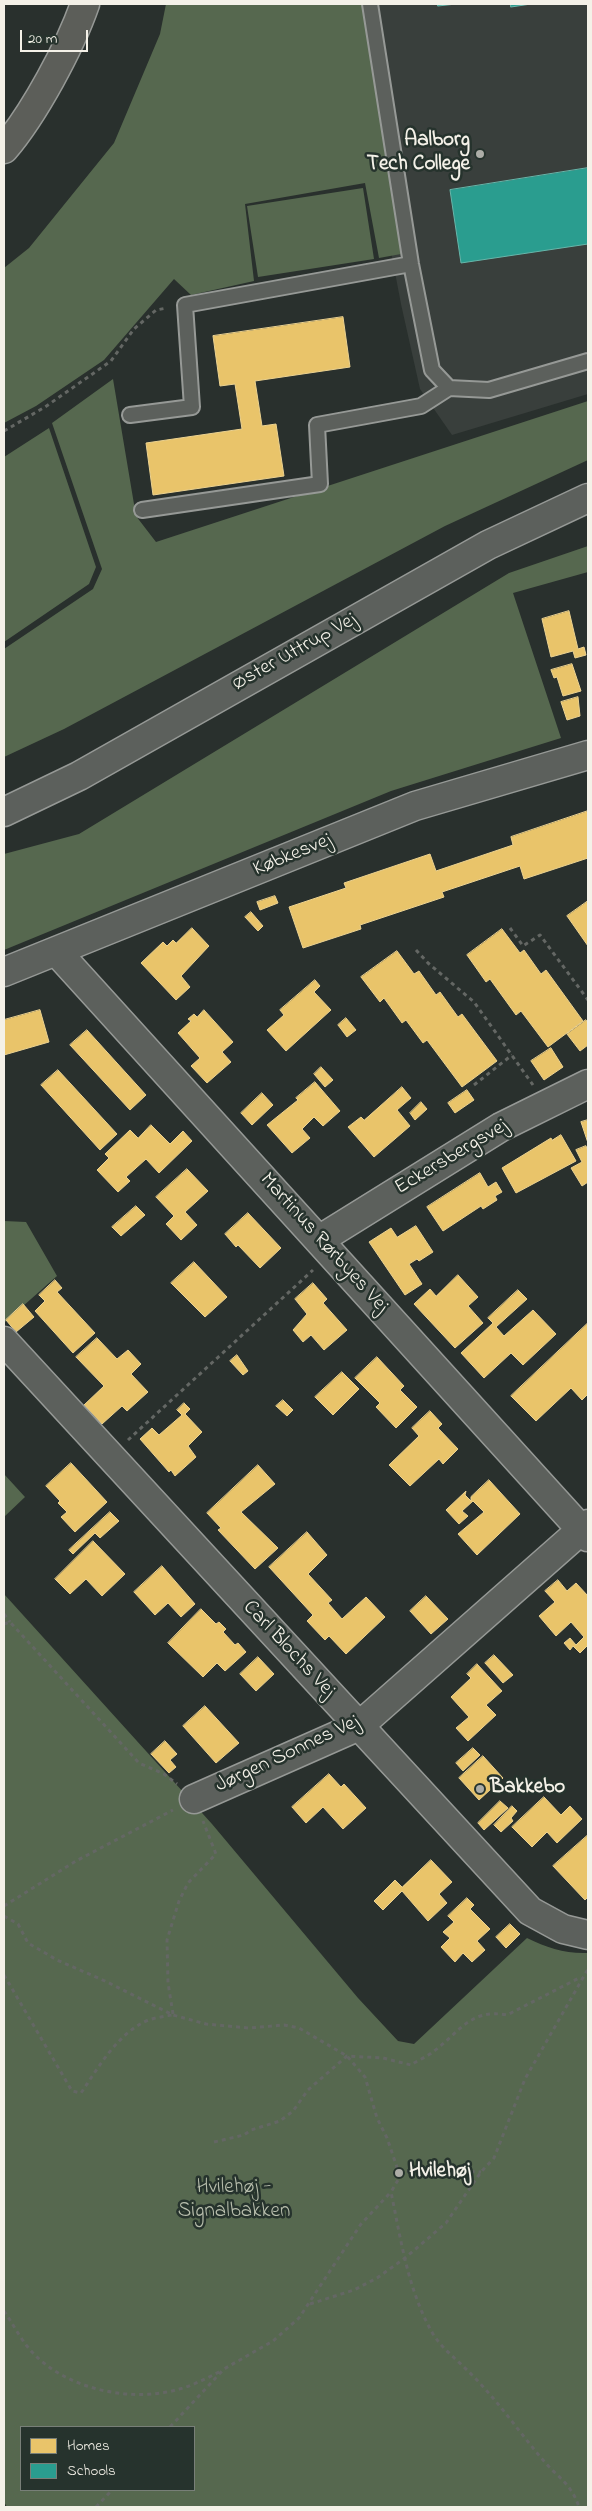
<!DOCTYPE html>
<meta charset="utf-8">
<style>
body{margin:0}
#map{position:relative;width:592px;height:2511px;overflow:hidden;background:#29302d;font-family:"Indie Flower",sans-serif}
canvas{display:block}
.frame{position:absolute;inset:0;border:5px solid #f4f1e8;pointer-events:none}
.legend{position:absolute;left:20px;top:2426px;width:175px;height:65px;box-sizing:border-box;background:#26332d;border:1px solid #787f78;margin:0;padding:6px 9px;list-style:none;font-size:15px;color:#f4f1e8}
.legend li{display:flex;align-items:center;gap:10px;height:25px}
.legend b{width:25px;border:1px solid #787f78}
.scale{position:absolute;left:20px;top:30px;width:68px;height:22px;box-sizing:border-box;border:2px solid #f4f1e8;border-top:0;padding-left:6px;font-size:15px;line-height:18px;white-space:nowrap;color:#f4f1e8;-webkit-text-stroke:4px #26332d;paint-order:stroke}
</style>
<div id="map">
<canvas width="592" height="2511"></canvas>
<div class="frame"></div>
<ul class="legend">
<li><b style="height:14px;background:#e9c46a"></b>Homes</li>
<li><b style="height:14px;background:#2a9d8f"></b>Schools</li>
</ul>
<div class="scale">20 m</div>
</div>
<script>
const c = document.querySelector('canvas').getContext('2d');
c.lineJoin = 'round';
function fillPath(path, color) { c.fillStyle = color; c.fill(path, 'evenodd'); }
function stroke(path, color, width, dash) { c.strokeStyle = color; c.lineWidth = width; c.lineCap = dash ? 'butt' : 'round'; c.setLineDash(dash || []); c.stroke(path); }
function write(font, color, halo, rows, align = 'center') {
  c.font = font + ' "Indie Flower",sans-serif'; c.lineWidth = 5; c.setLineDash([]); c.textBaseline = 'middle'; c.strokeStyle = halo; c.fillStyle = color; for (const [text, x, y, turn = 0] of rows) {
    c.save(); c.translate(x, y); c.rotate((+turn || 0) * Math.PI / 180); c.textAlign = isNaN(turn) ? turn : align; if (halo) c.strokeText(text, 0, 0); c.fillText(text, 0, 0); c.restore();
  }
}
const built = new Path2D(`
 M 344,4 L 588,4 L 588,394 L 452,435 L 420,389 L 401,304 Z`);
const green = new Path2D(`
 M 166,4 L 366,4 L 401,254 L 379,258 L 365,183 L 245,204 L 254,281 L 191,295 L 174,279 L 104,360 L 36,406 L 4,423 L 4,268 L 29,248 L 114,143 L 160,34 Z
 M 363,188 L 374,259 L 258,277 L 247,206 Z
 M 113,379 L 136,516 L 156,542 L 588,401 L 588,460 L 445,526 L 64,729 L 4,757 L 4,649 L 93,589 L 102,569 L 52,423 Z
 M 49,428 L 96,567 L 89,584 L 4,642 L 4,457 Z
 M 588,546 L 588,572 L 513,593 L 561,738 L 391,791 L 4,950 L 4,854 L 79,834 L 509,573 Z
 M 4,1221 L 26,1222 L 57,1276 L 5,1322 Z
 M 4,1474 L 25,1497 L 4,1517 Z
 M 4,1594 L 212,1824 L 358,1998 L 398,2041 L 414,2044 L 527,1938 C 547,1948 566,1954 588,1953 L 588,2507 L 7,2507 L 4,2502 ZM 21,2427 L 194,2427 L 194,2490 L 21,2490 Z`);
const homes = new Path2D(`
 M 343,317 L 350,367 L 255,381 L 262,426 L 276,424 L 284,476 L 153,495 L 146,443 L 242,429 L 235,384 L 220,386 L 213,336 Z
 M 569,611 L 578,649 L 584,647 L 586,655 L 575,658 L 573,651 L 551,657 L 542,619 Z
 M 572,664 L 581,691 L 563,696 L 557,677 L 554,678 L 551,670 Z
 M 578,697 L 580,716 L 567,720 L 561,702 Z
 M 588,811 L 588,858 L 524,879 L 520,866 L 442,892 L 444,897 L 360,925 L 361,929 L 303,948 L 289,907 L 346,888 L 344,883 L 430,854 L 436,871 L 513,845 L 511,837 Z
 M 275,896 L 278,903 L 260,910 L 257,902 Z
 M 588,901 L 588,946 L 567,916 Z
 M 251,912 L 263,926 L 258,931 L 245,917 Z
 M 192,928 L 209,946 L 181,976 L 190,987 L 176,1000 L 141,963 L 163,942 L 167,946 L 173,940 L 176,943 Z
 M 502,929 L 520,953 L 524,950 L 541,974 L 546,970 L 583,1021 L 548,1047 L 521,1011 L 516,1015 L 490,979 L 486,982 L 467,955 Z
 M 397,951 L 414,974 L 419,971 L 436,995 L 440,992 L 458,1017 L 462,1014 L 497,1061 L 462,1087 L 427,1040 L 423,1043 L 406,1020 L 402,1023 L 384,998 L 380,1002 L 361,977 Z
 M 315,980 L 320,986 L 314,992 L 331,1010 L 286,1051 L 267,1030 L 284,1015 L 280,1010 Z
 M 40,1010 L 49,1042 L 4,1055 L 4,1020 Z
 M 204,1010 L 233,1042 L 222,1052 L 231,1062 L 207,1083 L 191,1066 L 200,1058 L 178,1033 L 191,1021 L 188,1019 L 194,1014 L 197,1017 Z
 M 346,1018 L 356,1030 L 347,1037 L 338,1025 Z
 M 586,1020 L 588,1023 L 588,1045 L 580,1051 L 567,1034 Z
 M 87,1030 L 146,1095 L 130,1110 L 70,1045 Z
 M 551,1048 L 563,1067 L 544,1080 L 531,1061 Z
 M 321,1067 L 333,1080 L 325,1087 L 314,1074 Z
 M 58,1070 L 117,1134 L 100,1150 L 41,1085 Z
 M 315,1082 L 340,1111 L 323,1126 L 314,1117 L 302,1129 L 310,1138 L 292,1153 L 267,1125 L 298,1100 L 296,1098 Z
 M 402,1087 L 411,1098 L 397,1110 L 410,1126 L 374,1157 L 348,1127 L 361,1117 L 364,1120 Z
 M 467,1090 L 474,1100 L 455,1113 L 448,1103 Z
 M 262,1093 L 273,1105 L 252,1125 L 241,1113 Z
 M 421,1102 L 427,1109 L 415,1120 L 410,1113 Z
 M 588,1120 L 588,1143 L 581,1122 Z
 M 151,1125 L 170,1144 L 183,1131 L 192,1141 L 159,1173 L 146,1159 L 126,1177 L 130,1181 L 118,1192 L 97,1170 L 109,1158 L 105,1154 L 130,1130 L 138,1138 Z
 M 561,1135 L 576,1161 L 516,1193 L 502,1168 L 551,1138 L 552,1140 Z
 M 586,1146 L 588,1151 L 588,1182 L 582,1186 L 571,1168 L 582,1162 L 576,1150 Z
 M 187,1169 L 208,1191 L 185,1212 L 197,1225 L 181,1240 L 166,1224 L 174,1216 L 156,1197 Z
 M 480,1173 L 488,1187 L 496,1182 L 502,1192 L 495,1196 L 497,1200 L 483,1209 L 481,1206 L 443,1231 L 427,1207 Z
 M 136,1206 L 145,1215 L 121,1236 L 112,1227 Z
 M 248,1213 L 281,1248 L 260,1268 L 238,1245 L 236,1247 L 225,1234 Z
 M 416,1226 L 433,1252 L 419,1261 L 417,1259 L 409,1264 L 422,1284 L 405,1295 L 369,1242 L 391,1228 L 397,1237 Z
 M 194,1262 L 227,1297 L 205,1317 L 171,1283 Z
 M 458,1275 L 478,1297 L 468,1306 L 483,1323 L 455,1348 L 414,1304 L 430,1289 L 436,1296 Z
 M 55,1280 L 62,1288 L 57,1292 L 95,1333 L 73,1353 L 35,1311 L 45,1301 L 39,1295 Z
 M 313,1283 L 327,1299 L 323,1303 L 347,1330 L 324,1350 L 311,1335 L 303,1342 L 293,1330 L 307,1314 L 295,1299 Z
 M 518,1290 L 527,1299 L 496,1327 L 504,1336 L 533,1310 L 556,1334 L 523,1365 L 511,1353 L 484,1378 L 461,1353 L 493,1323 L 488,1318 Z
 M 23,1304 L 34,1317 L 16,1332 L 6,1320 Z
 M 588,1323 L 588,1394 L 582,1400 L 571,1388 L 536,1421 L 511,1396 Z
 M 97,1338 L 117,1359 L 128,1350 L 141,1364 L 131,1374 L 148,1392 L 127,1411 L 122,1406 L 102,1424 L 84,1405 L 104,1386 L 76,1357 Z
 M 237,1355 L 248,1371 L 243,1375 L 230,1361 Z
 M 377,1357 L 404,1386 L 400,1390 L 417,1407 L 396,1428 L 376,1407 L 380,1403 L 355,1378 Z
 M 342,1372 L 359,1389 L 333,1415 L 315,1397 Z
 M 283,1400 L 293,1410 L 287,1416 L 276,1406 Z
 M 184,1403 L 190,1409 L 185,1414 L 202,1432 L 188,1446 L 196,1457 L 175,1476 L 171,1470 L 169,1472 L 140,1439 L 152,1428 L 159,1435 L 182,1415 L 177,1410 Z
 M 430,1411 L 442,1424 L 438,1428 L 458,1449 L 443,1464 L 439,1459 L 410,1486 L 389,1465 L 419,1436 L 412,1428 Z
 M 71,1463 L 107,1502 L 75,1532 L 61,1517 L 67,1512 L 58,1503 L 60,1501 L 46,1486 Z
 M 258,1465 L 275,1484 L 241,1512 L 278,1548 L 255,1569 L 218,1530 L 221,1528 L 207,1513 Z
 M 489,1480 L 520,1514 L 477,1555 L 458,1534 L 484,1512 L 473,1501 L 462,1511 L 468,1516 L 459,1524 L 446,1510 L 466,1491 L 465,1495 L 471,1501 L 471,1497 Z
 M 110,1512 L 119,1521 L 100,1538 L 95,1533 L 73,1554 L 69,1550 Z
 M 307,1532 L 327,1555 L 308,1574 L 332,1600 L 328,1603 L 342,1619 L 366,1597 L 385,1617 L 346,1654 L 329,1636 L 325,1640 L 307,1621 L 313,1615 L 269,1567 Z
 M 93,1541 L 125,1574 L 102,1596 L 86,1579 L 70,1594 L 55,1579 Z
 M 162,1566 L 195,1604 L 181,1617 L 168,1603 L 155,1615 L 134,1592 Z
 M 558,1580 L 567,1591 L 576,1583 L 588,1596 L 588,1645 L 580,1653 L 573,1646 L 570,1650 L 564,1643 L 570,1638 L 576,1645 L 584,1637 L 571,1622 L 556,1636 L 539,1616 L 555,1602 L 545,1591 Z
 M 426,1596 L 448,1619 L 431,1634 L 410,1611 Z
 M 201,1609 L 216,1624 L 219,1622 L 226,1629 L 223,1632 L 235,1645 L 238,1643 L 246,1652 L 225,1671 L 217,1663 L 203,1677 L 168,1643 Z
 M 494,1655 L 513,1675 L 503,1683 L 485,1663 Z
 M 258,1657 L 274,1674 L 256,1691 L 240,1674 Z
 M 477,1664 L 502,1691 L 486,1705 L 496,1715 L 468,1741 L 456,1728 L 469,1717 L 451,1697 L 471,1678 L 467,1674 Z
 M 205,1706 L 239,1743 L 216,1763 L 183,1726 Z
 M 165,1741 L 177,1754 L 170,1760 L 176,1767 L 169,1773 L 151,1754 Z
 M 473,1748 L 480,1755 L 463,1771 L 456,1763 Z
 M 483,1756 L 503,1778 L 479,1800 L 459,1778 Z
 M 329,1774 L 341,1787 L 344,1784 L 366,1808 L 343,1829 L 323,1807 L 306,1823 L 292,1807 Z
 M 544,1797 L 561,1815 L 570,1806 L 582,1819 L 557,1843 L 547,1832 L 532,1847 L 512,1827 Z
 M 500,1801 L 508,1808 L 484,1830 L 478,1823 Z
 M 512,1806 L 517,1811 L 511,1818 L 513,1821 L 501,1832 L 494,1825 Z
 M 588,1835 L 588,1897 L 585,1900 L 553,1866 Z
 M 431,1860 L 452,1882 L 439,1894 L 447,1903 L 428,1921 L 402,1891 L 383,1910 L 374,1901 L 395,1880 L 402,1887 Z
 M 467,1898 L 474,1905 L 470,1909 L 490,1929 L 477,1941 L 485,1950 L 472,1962 L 463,1953 L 455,1962 L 441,1947 L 450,1938 L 443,1932 L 454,1922 L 448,1916 Z
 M 510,1924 L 520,1934 L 506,1948 L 496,1937 Z`);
const schools = new Path2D(`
 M 438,4 L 456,4 L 438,6 Z
 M 511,4 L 531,4 L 511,7 Z
 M 588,168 L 588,244 L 461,263 L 450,190 Z`);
const path = new Path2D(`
 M 4,431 L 45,407 L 111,361 L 134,329 L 156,310 L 167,308
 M 510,928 L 523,946 L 540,935 L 588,1000
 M 416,950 L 428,963 L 474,1002 L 533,1085
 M 474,1085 L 512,1055
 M 128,1440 L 313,1270
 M 4,1614 L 10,1622
 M 4,1624 L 10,1622 L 139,1763 L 164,1774 L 177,1784
 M 4,1906 L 76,1861 L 173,1810
 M 4,1916 L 18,1924 L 28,1943 L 57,1960 L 105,1981 L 173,2015 L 206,2024 L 249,2028 L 284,2025 L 299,2028 L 347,2056 L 365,2077 L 377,2118 L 387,2138 L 399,2173 L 398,2180 L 391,2192 C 401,2240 408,2291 433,2334 C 443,2350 459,2361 472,2375 C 498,2401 519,2432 543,2460 C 558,2478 571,2483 579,2507
 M 4,1975 L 72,2091 L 81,2093 C 98,2068 115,2038 142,2023 C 150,2018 163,2017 172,2015
 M 173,2014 L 168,1983 L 167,1940 L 179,1901 L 188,1883 L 216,1854 L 203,1821
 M 214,2142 L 244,2135 L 251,2130 L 280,2121 L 293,2111 L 308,2090 L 347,2056 L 383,2058 L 411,2065 C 418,2060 427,2057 434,2051 C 459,2033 470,2008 507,2015 L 581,1977
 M 399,2173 L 424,2169 L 481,2172
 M 310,2304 L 354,2290 L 377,2278 L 405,2258 L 446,2223 L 481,2172 L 494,2158 L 525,2079 L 588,1969
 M 4,2311 C 13,2324 21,2340 32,2352 C 67,2390 134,2404 183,2388 C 196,2384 209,2377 221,2371
 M 170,2427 L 224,2369 L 273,2341 L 299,2318 L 361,2224 L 391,2192
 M 96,2507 L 112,2490`);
const lane = new Path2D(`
 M 370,4 L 411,264 L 432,370 L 449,388 L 489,390 L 588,361
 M 130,415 L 192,407 L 185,305 L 411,264
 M 142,510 L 320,484 L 317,425 L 421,406 L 449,388`);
const street = new Path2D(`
 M 57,952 L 588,1537
 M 4,972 L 415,806 L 588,755
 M 319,1240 L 501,1127 L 588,1084
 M 4,1341 L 530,1911 L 563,1929 L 588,1935
 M 194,1799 L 359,1726 L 588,1524`);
const secondary = new Path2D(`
 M 4,812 L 79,776 L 488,545 L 588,498`);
const highway = new Path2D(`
 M 4,149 C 34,114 70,47 85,4`);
const markers = [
 [480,154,5,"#adada7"],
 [480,1789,5,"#adada7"],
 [399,2173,5,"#adada7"]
];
const poiNames = [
 ["Aalborg",470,142,"right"],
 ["Tech College",470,166,"right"],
 ["Bakkebo",490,1789],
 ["Hvilehøj",409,2173]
];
const streetNames = [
 ["Øster Uttrup Vej",295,653,-29],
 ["Købkesvej",293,856,-22],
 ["Eckersbergsvej",452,1158,-31],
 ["Martinus Rørbyes Vej",323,1244,48],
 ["Carl Blochs Vej",288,1650,47],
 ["Jørgen Sonnes Vej",288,1755,-25]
];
const parkNames = [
 ["Hvilehøj -",234,2189],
 ["Signalbakken",234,2213]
];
fillPath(built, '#393f3c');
fillPath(green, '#56684f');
fillPath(homes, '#e9c46a');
stroke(homes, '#ecd290', 1);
fillPath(schools, '#2a9d8f');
stroke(schools, '#67b6aa', 1);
stroke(lane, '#969996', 18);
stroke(street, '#969996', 31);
stroke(secondary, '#969996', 31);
stroke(highway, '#969996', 31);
stroke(path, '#646764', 3, [4, 4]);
stroke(lane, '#5c605c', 14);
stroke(street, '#5c605c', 28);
stroke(secondary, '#5c605c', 28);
stroke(highway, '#5c5e59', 28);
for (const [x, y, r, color] of markers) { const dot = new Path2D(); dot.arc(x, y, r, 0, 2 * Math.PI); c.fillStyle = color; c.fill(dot); stroke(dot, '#26332d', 2); }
write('bold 21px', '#f4f1e8', '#26332d', poiNames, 'left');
write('21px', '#f4f1e8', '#26332d', streetNames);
write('21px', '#b8bead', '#26332d', parkNames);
</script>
